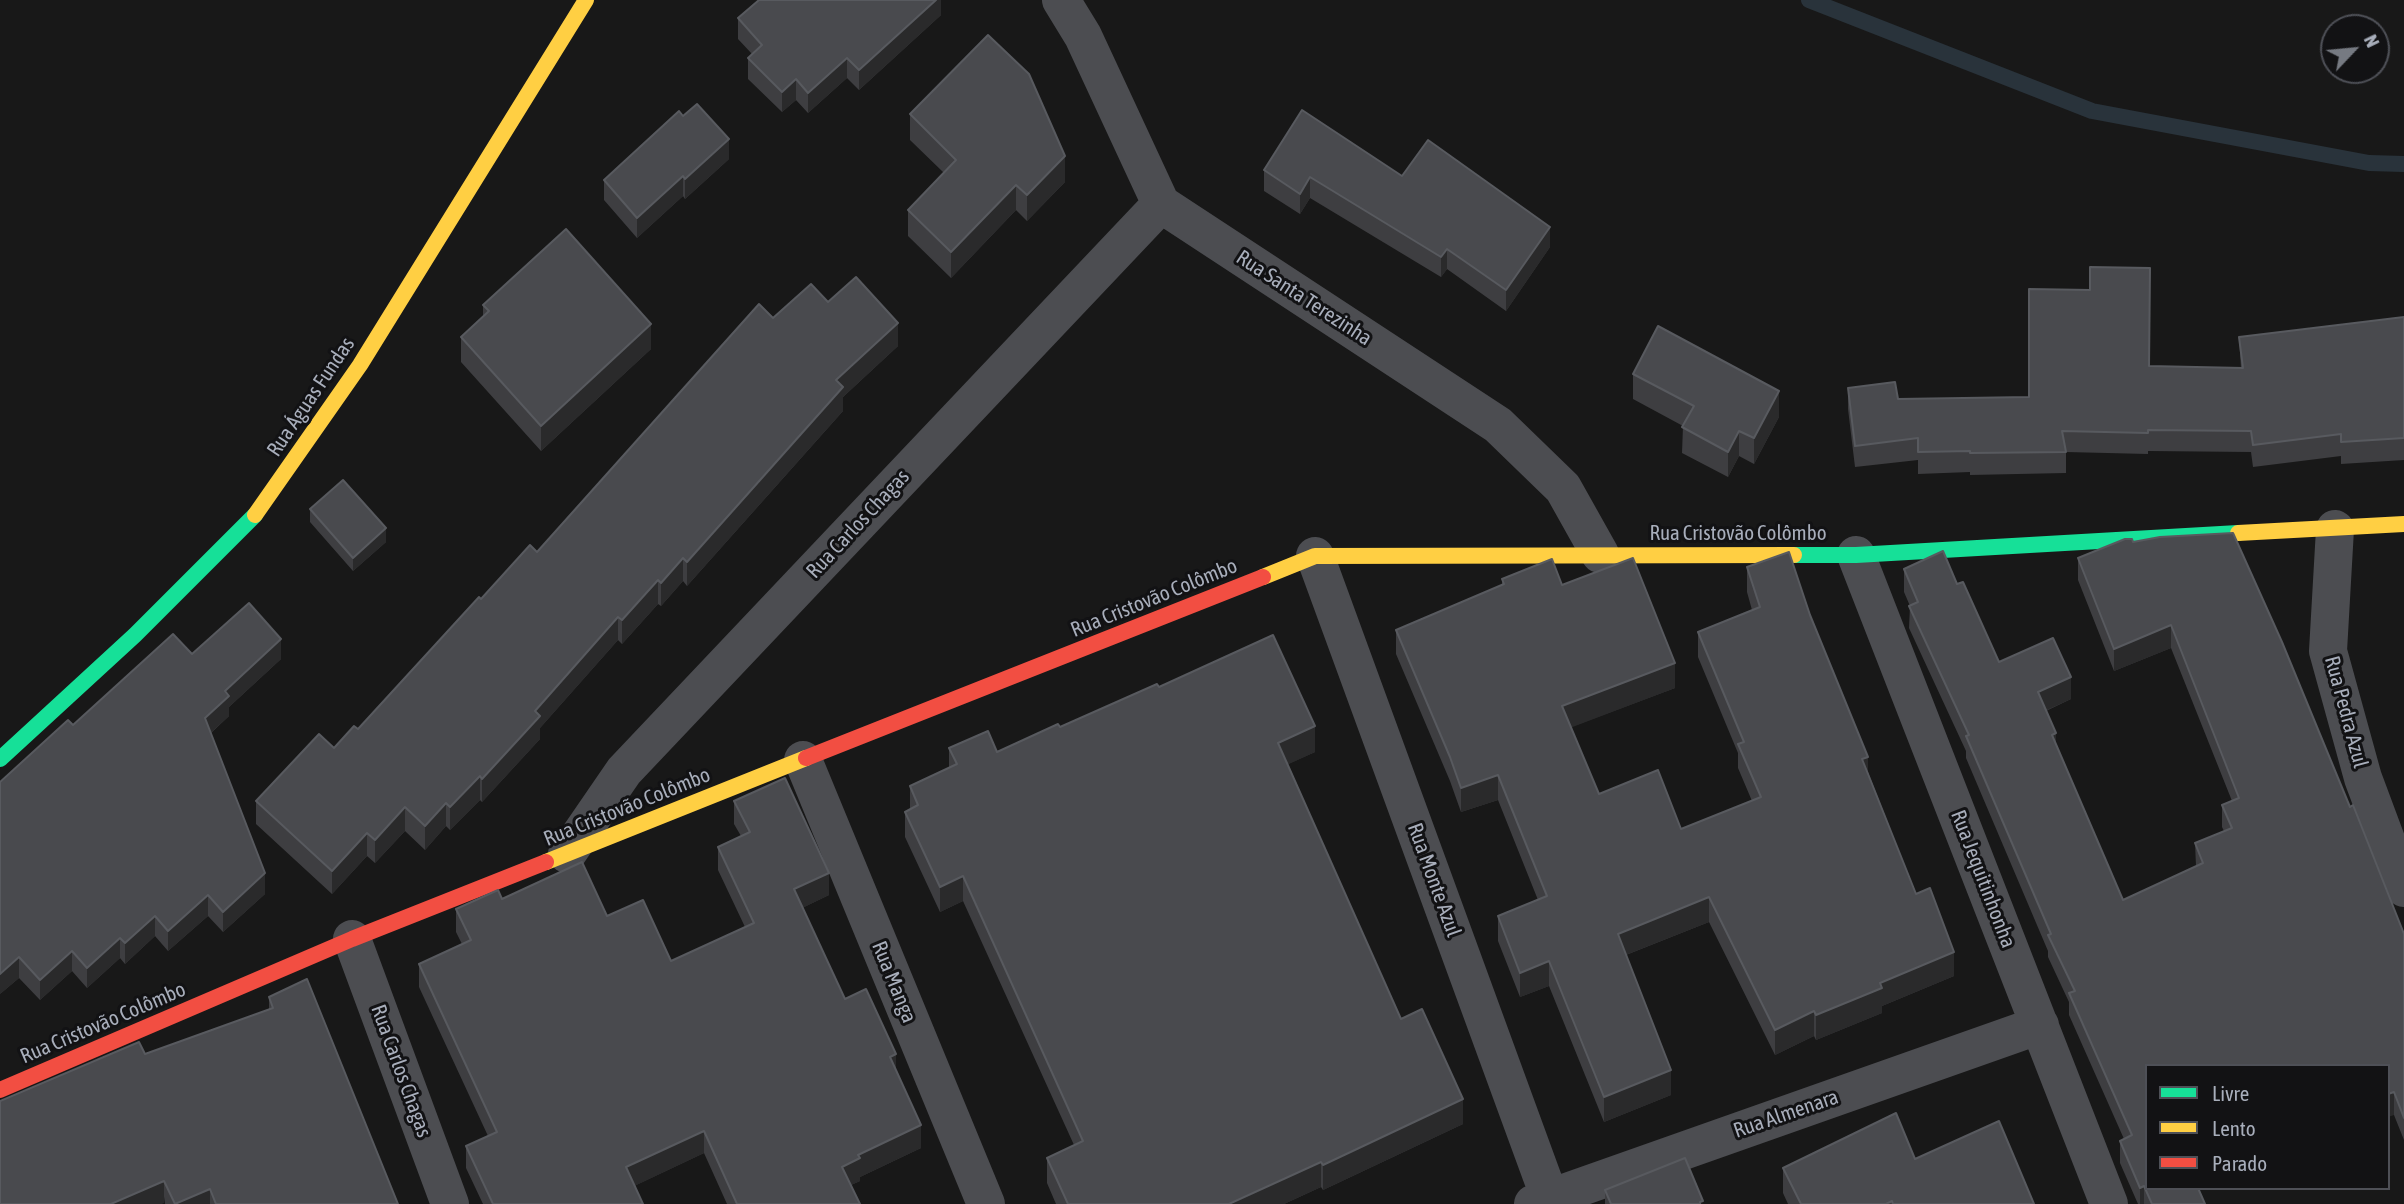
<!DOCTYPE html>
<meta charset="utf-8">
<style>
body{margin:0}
#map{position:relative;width:2404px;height:1204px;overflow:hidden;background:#181818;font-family:"Asap Condensed",sans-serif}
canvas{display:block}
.legend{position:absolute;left:2145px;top:1064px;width:245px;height:126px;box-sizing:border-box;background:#121214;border:2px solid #4e5057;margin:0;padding:9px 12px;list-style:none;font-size:21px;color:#a8aebb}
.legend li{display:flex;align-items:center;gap:14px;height:35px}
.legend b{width:35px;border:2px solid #4e5057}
.north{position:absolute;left:2320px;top:14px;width:70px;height:70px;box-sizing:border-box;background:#121214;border:2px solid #4e5057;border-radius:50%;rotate:64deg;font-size:19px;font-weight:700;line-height:28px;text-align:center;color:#a8aebb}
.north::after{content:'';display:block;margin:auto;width:24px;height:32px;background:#767a82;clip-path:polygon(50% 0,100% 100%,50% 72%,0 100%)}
</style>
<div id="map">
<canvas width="2404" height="1204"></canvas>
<ul class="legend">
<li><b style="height:9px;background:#16e098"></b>Livre</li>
<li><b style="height:9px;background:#ffcf43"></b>Lento</li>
<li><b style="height:9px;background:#f24e42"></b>Parado</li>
</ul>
<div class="north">N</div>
</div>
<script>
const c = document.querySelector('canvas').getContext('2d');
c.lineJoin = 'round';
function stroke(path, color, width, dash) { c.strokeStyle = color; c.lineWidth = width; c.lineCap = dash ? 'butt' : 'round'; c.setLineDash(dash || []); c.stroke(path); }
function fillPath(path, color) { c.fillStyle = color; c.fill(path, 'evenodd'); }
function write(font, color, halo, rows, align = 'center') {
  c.font = font + ' "Asap Condensed",sans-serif'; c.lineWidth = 6; c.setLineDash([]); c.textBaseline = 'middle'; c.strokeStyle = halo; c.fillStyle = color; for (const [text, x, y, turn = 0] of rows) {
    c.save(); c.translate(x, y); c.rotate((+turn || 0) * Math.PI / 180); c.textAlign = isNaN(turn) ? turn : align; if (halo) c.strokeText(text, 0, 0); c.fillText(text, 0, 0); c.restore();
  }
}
const stream = new Path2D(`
 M 1809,0 L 2092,111 L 2369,163 L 2404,164`);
const street = new Path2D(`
 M 1061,0 L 1083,36 L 1161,204 L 1498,425 L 1563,488 L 1600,554
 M 2335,529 L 2328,651 L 2363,778 L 2404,888
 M 1856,555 L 2109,1204
 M 1315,556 L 1552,1204
 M 803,760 L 986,1204
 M 567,854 L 624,771 L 1161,204
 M 352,939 L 450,1204
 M 1533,1204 L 2040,1025`);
const fast = new Path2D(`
 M 1794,555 L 1856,555 L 2238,533
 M 0,759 L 135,635 L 255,515`);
const slow = new Path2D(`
 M 255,515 L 360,365 L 586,0
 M 2238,533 L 2404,524
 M 1263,577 L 1315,556 L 1794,555
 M 546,862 L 806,758`);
const jam = new Path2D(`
 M 806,758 L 1263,577
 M 0,1090 L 352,939 L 546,862`);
const wall = new Path2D(`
 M 941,0 L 941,15 L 859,90 L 847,78 L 808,113 L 796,100 L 782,112 L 748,79 L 748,58 L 752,54 L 738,39 L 738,18 Z
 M 910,114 L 1065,182 L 1027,221 L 1016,210 L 951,278 L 908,236 L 908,210 L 944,173 L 910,140 Z
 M 729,159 L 685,199 L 683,196 L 637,238 L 604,200 L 604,180 Z
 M 1264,170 L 1402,176 L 1550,247 L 1506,311 L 1447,269 L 1441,277 L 1310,198 L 1300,214 L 1264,191 Z
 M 2090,290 L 2149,366 L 2241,368 L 2239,337 L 2404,317 L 2404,460 L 2341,464 L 2341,456 L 2253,467 L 2251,452 L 2148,451 L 2148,454 L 2066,452 L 2066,473 L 1970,475 L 1970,472 L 1918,474 L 1918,460 L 1855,467 L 1848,409 L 1848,388 L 1898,399 L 2029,397 Z
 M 828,302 L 898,346 L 843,397 L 843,411 L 687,586 L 683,581 L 661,606 L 658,604 L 622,644 L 618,640 L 540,728 L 540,739 L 482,802 L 480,800 L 450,830 L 446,826 L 425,850 L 405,831 L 375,863 L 367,856 L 332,894 L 256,824 L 256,801 L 334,748 L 358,729 L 481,599 L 537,552 L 773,318 Z
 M 483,305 L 651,349 L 541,451 L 461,362 L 461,337 L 483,317 Z
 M 1633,374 L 1779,417 L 1754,464 L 1739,456 L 1728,477 L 1682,453 L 1683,426 L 1633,399 Z
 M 310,509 L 386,542 L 353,571 L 310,522 Z
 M 2133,542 L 2350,807 L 2404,934 L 2404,1140 L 2394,1115 L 2388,1066 L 2147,1188 L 2205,1204 L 2138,1204 L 2120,1163 L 2120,1141 L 2124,1139 L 2069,1015 L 2069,1002 L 2048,957 L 2048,951 L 1966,758 L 1966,751 L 1909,628 L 1910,606 L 1904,592 L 1904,569 L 1957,584 L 1999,662 L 2071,699 L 2046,711 L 2056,745 L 2123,900 L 2196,866 L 2195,843 L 2224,831 L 2222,827 L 2222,805 L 2232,801 L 2171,648 L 2114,671 L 2078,580 L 2078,558 Z
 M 1747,567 L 1810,615 L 1868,772 L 1916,894 L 1954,976 L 1882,1006 L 1882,1013 L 1816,1040 L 1814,1036 L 1775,1055 L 1709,922 L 1626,955 L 1671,1095 L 1604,1122 L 1549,986 L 1520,997 L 1498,941 L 1498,916 L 1538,900 L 1498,800 L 1461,812 L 1450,781 L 1396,654 L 1396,630 L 1502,585 L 1502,579 L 1562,585 L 1675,688 L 1571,727 L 1599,794 L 1681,829 L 1752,801 L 1738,768 L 1738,753 L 1698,657 L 1698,632 L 1752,610 L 1747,592 Z
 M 192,654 L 281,659 L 229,707 L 229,716 L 211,733 L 265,894 L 223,932 L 208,916 L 168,951 L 155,936 L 125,964 L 120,958 L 87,988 L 72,971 L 40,1000 L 19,978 L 0,994 L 73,725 Z
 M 1159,687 L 1315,752 L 1288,764 L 1401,1019 L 1463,1124 L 1323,1190 L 1321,1187 L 1284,1204 L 1056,1204 L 1047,1183 L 1047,1158 L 1074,1145 L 963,901 L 940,912 L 905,837 L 905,812 L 910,809 L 910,786 L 949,768 L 949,748 L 997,752 Z
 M 734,801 L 829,895 L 802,908 L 845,999 L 896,1072 L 921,1148 L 860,1177 L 860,1181 L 851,1185 L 860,1204 L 727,1204 L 704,1153 L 634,1186 L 643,1204 L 483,1204 L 466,1168 L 466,1146 L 488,1136 L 419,987 L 419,964 L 462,944 L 456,932 L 456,909 L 502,899 L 607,916 L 671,961 L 745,927 L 718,870 L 718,847 L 741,836 L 734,824 Z
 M 269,997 L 398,1204 L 165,1204 L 145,1054 L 269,1010 Z
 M 1915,1159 L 2034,1204 L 1788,1204 L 1783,1193 L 1783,1168 Z
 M 1605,1190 L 1703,1204 L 1605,1204 Z`);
const shadedWall = new Path2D(`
 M 936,0 L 941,0 L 941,15 L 859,90 L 859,70 Z
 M 847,58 L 847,78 L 808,113 L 808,93 Z
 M 796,79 L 796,100 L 782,112 L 782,92 Z
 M 729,139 L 729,159 L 685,199 L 685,179 Z
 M 1065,156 L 1065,182 L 1027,221 L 1027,195 Z
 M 683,176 L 683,196 L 637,238 L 637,218 Z
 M 1310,177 L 1310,198 L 1300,214 L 1300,194 Z
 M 1016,185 L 1016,210 L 951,278 L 951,252 Z
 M 1550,227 L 1550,247 L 1506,311 L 1506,290 Z
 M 1447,249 L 1447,269 L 1441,277 L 1441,257 Z
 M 898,323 L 898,346 L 843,397 L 843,411 L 687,586 L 687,562 L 836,380 Z
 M 651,324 L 651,349 L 541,451 L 541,426 Z
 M 1779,391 L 1779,417 L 1754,464 L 1754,438 Z
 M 1739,431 L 1739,456 L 1728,477 L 1728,452 Z
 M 386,528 L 386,542 L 353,571 L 353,558 Z
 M 683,558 L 683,581 L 661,606 L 661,583 Z
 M 658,580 L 658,604 L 622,644 L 622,620 Z
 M 618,617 L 618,640 L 540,728 L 540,739 L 482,802 L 482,779 L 535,711 Z
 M 2171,625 L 2171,648 L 2114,671 L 2114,649 Z
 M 281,639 L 281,659 L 229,707 L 229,716 L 205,738 L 205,718 L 225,691 Z
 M 1675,663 L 1675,688 L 1562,731 L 1562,706 Z
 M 2071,677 L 2071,699 L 2038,714 L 2038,692 Z
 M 1315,726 L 1315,752 L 1278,769 L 1278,743 Z
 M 2056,733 L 2056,755 L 2052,735 Z
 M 1868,757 L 1868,782 L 1862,759 Z
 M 1498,775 L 1498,800 L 1461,812 L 1461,788 Z
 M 480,776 L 480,800 L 450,830 L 450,807 Z
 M 446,803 L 446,826 L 425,850 L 425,826 Z
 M 405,807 L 405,831 L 375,863 L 375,840 Z
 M 367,833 L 367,856 L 332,894 L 332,871 Z
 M 265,873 L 265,894 L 223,932 L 223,912 Z
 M 829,873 L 829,895 L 794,912 L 794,889 Z
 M 963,876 L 963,901 L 940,912 L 940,887 Z
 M 208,895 L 208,916 L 168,951 L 168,931 Z
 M 1709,897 L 1709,922 L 1618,958 L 1618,934 Z
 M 155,916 L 155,936 L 125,964 L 125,943 Z
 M 120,938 L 120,958 L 87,988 L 87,968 Z
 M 72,951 L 72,971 L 40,1000 L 40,980 Z
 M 1954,952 L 1954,976 L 1882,1006 L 1882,1013 L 1816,1040 L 1816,1015 L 1880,983 Z
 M 19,957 L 19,978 L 0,994 L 0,974 Z
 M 1549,961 L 1549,986 L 1520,997 L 1520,973 Z
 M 1814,1011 L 1814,1036 L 1775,1055 L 1775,1030 Z
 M 896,1054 L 896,1077 L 890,1057 Z
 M 1671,1070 L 1671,1095 L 1604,1122 L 1604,1097 Z
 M 2394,1092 L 2394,1115 L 2388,1117 L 2388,1094 Z
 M 1463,1099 L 1463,1124 L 1323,1190 L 1323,1165 Z
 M 921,1125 L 921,1148 L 860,1177 L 860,1181 L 842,1189 L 842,1167 L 858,1155 Z
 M 704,1131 L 704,1153 L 626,1190 L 626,1167 Z
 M 1321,1162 L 1321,1187 L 1284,1204 L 1229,1204 Z
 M 164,1181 L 164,1203 L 162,1204 L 111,1204 Z
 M 2144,1186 L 2144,1204 L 2140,1204 L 2140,1188 Z
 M 210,1189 L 210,1204 L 175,1204 Z`);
const building = new Path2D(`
 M 759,0 L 936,0 L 859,70 L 847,58 L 808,93 L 796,79 L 782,92 L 748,58 L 762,45 L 738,18 Z
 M 988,35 L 1029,74 L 1065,156 L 1027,195 L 1016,185 L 951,252 L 908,210 L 956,160 L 910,114 Z
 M 697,104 L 729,139 L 685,179 L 683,176 L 637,218 L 604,180 L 679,111 L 683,116 Z
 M 1302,110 L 1402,176 L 1428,140 L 1550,227 L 1506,290 L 1447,249 L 1441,257 L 1310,177 L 1300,194 L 1264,170 Z
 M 566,229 L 651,324 L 541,426 L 461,337 L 489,311 L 483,305 Z
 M 2090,267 L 2150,268 L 2149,366 L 2243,368 L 2239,337 L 2404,317 L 2404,438 L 2341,442 L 2341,434 L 2253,445 L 2251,431 L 2148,430 L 2148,433 L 2062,431 L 2066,452 L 1970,453 L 1970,451 L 1918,452 L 1918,438 L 1855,446 L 1848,388 L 1895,382 L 1898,399 L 2029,397 L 2029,289 L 2090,290 Z
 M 856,277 L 898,323 L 836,380 L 843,387 L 687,562 L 683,558 L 661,583 L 658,580 L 622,620 L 618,617 L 535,711 L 540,716 L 482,779 L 480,776 L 450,807 L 446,803 L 425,826 L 405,807 L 375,840 L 367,833 L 332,871 L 256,801 L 319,734 L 334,748 L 354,726 L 358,729 L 479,597 L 481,599 L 530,545 L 537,552 L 759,304 L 773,318 L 811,284 L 828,302 Z
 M 1658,326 L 1779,391 L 1754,438 L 1739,431 L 1728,452 L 1682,427 L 1694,406 L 1633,374 Z
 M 343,480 L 386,528 L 353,558 L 310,509 Z
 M 2233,533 L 2282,642 L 2350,807 L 2353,805 L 2404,934 L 2404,1118 L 2394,1092 L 2388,1094 L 2388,1066 L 2147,1066 L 2147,1188 L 2198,1188 L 2205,1204 L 2152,1204 L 2144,1186 L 2140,1188 L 2120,1141 L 2132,1135 L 2069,993 L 2075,991 L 2048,935 L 2051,934 L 1966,736 L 1969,735 L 1909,606 L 1918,602 L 1904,569 L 1943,551 L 1957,584 L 1963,582 L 1999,662 L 2053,638 L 2071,677 L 2038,692 L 2056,733 L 2052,735 L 2123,900 L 2203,863 L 2195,843 L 2232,828 L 2222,805 L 2239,798 L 2171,625 L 2114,649 L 2078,558 L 2125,539 L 2132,539 L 2133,542 L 2160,537 Z
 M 1789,552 L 1810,615 L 1868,757 L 1862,759 L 1916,894 L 1930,888 L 1954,952 L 1880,983 L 1882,988 L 1816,1015 L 1814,1011 L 1775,1030 L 1709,897 L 1618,934 L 1671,1070 L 1604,1097 L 1549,961 L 1520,973 L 1498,916 L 1547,896 L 1498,775 L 1461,788 L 1450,757 L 1396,630 L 1504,584 L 1502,579 L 1552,559 L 1562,585 L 1633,558 L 1675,663 L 1562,706 L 1599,794 L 1658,770 L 1681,829 L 1761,797 L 1738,744 L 1744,742 L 1698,632 L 1760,607 L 1747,567 Z
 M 249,603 L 281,639 L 225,691 L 229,696 L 205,718 L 265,873 L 223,912 L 208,895 L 168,931 L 155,916 L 125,943 L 120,938 L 87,968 L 72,951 L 40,980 L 19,957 L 0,974 L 0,782 L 68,720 L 73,725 L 173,634 L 192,654 Z
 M 1273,635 L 1315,726 L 1278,743 L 1401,1019 L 1422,1009 L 1463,1099 L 1323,1165 L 1321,1162 L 1229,1204 L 1068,1204 L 1047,1158 L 1083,1141 L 963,876 L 940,887 L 905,812 L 918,805 L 910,786 L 957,764 L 949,748 L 988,731 L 997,752 L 1058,724 L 1060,727 L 1157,684 L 1159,687 Z
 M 785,778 L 829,873 L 794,889 L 845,999 L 866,989 L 896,1054 L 890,1057 L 921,1125 L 858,1155 L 860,1158 L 842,1167 L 860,1204 L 737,1204 L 704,1131 L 626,1167 L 643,1204 L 493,1204 L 466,1146 L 497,1132 L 419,964 L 471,940 L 456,909 L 498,890 L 502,899 L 582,862 L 607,916 L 643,900 L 671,961 L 754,923 L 718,847 L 750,832 L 734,801 Z
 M 307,979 L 398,1204 L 216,1204 L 210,1189 L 175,1204 L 164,1181 L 111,1204 L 0,1204 L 0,1101 L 139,1042 L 145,1054 L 273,1008 L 269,997 Z
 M 1896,1113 L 1915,1159 L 1999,1121 L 2034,1204 L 1893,1204 L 1892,1201 L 1886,1204 L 1801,1204 L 1783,1168 Z
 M 1685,1158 L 1703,1201 L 1700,1202 L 1700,1204 L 1611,1204 L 1605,1190 Z`);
const streetNames = [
 ["Rua Santa Terezinha",1304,298,33],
 ["Rua Águas Fundas",311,397,-56],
 ["Rua Carlos Chagas",858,524,-47],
 ["Rua Cristovão Colômbo",1738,533],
 ["Rua Cristovão Colômbo",1154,598,-22],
 ["Rua Pedra Azul",2346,712,75],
 ["Rua Cristovão Colômbo",627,807,-22],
 ["Rua Jequitinhonha",1983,879,69],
 ["Rua Monte Azul",1434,880,70],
 ["Rua Manga",894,982,68],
 ["Rua Cristovão Colômbo",103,1023,-23],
 ["Rua Carlos Chagas",401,1071,70],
 ["Rua Almenara",1786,1114,-19]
];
stroke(stream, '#29333b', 16);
stroke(street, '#4c4d51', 38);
stroke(fast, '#16e098', 16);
stroke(slow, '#ffcf43', 16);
stroke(jam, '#f24e42', 16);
fillPath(wall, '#3e3e41');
fillPath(shadedWall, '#2a2a2b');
fillPath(building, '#494a4e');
stroke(building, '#585a5f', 2);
write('21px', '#a8aebb', '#121214', streetNames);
</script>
